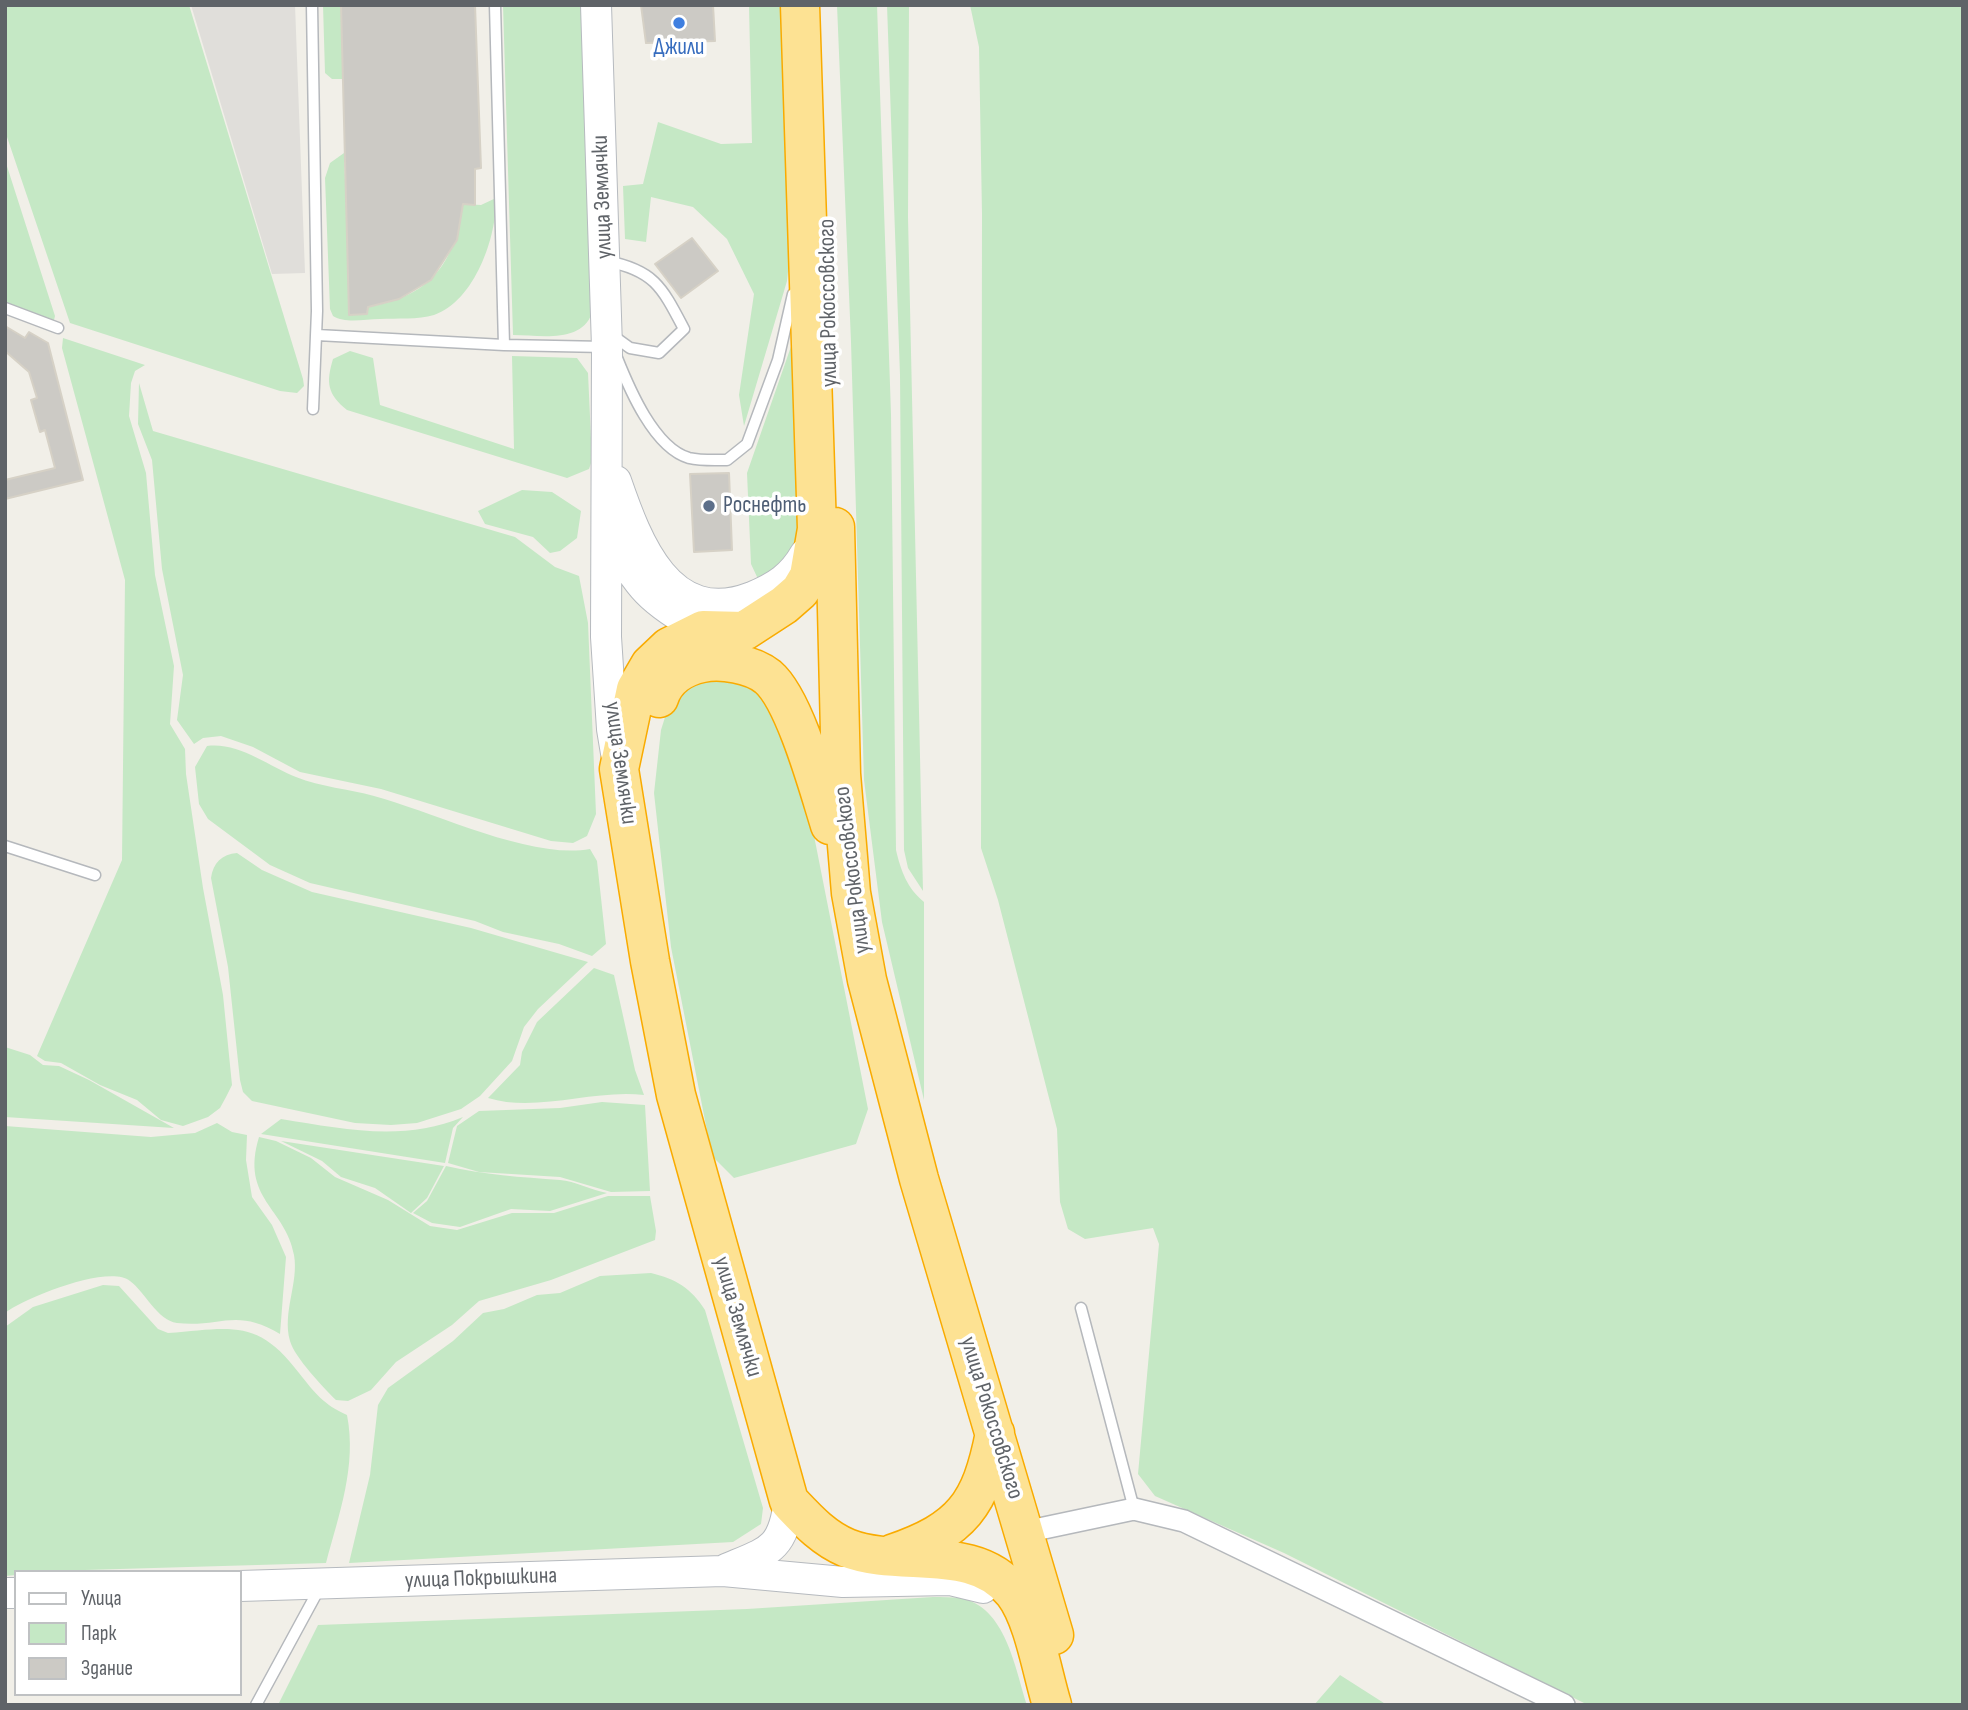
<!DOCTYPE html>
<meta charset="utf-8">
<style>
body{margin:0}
#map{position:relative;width:1968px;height:1710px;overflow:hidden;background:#f1efe8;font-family:"Sofia Sans Condensed",sans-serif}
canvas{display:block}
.frame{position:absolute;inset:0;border:7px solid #5f6368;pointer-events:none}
.legend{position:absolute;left:14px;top:1570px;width:228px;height:126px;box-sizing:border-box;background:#fff;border:2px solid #bfc1c3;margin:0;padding:9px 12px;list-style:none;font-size:21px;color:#5f6368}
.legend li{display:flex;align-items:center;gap:14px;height:35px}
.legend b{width:35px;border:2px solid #bfc1c3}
</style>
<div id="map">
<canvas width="1968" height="1710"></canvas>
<div class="frame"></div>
<ul class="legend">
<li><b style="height:9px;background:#fff"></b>Улица</li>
<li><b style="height:19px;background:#c5e8c5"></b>Парк</li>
<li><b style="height:19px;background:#cccac5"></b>Здание</li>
</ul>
</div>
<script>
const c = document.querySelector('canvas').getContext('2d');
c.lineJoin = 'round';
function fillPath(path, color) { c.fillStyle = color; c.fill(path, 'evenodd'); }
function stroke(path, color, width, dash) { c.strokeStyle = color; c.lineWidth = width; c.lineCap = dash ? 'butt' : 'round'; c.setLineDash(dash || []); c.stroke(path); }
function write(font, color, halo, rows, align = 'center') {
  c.font = font + ' "Sofia Sans Condensed",sans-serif'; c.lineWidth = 7; c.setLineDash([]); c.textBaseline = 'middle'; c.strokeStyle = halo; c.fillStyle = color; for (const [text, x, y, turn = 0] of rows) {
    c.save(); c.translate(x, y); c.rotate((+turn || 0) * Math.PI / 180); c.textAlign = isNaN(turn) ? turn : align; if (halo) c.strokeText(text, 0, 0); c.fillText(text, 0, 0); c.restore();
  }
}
const industrial = new Path2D(`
 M 191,5 L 295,5 L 305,273 L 272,274 Z`);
const green = new Path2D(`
 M 5,5 L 189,5 L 303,379 L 304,386 L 297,393 L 280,391 L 70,323 L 5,131 Z
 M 323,5 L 341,5 L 343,79 L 332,79 L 325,73 Z
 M 503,5 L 582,5 L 592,313 C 581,344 539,335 513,335 Z
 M 749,5 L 784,5 L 793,226 L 787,281 L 744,426 L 739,395 L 754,294 L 727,239 L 693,207 L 651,197 L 646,242 L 625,239 L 623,186 L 643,184 L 658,122 L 721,144 L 752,143 Z
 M 837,5 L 877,5 L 891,414 L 896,850 C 901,871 907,888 924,902 L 924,1100 L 882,922 L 864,780 L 851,342 Z
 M 887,5 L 909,5 L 908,217 L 923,891 L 908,868 L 904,850 L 900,375 Z
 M 970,5 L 1963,5 L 1963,1705 L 1588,1705 L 1284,1553 L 1155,1496 L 1138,1474 L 1159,1244 L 1153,1228 L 1085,1239 L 1068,1229 L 1060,1202 L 1057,1129 L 998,900 L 981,848 L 982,214 L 979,47 Z
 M 344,153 L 350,315 L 367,314 L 368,307 C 430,296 454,265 463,204 L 481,205 L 496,198 C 497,236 475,301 434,315 C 418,320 397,318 380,319 C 365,319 346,324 333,316 L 330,309 L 325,178 L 330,163 Z
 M 5,160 L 55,316 L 54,320 L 5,303 Z
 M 803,312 L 799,539 L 786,569 L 758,579 L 751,564 L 747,473 Z
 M 63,338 L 145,365 L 135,371 L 131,383 L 129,416 L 146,473 L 155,575 L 174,666 L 170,724 L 185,749 L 186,774 L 203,888 L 223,995 L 232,1085 L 226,1097 L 220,1108 L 208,1117 L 183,1126 L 161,1120 L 137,1100 L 100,1085 L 61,1063 L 45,1061 L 37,1056 L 122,860 L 125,580 L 62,348 Z
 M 350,351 L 373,358 L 380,405 L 514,449 L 512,356 L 577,358 L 588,373 L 592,460 L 589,469 L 567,478 L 347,410 C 327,394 326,382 333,359 Z
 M 139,383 L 153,431 L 515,537 L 555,567 L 579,576 L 588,623 L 596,814 L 587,836 L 573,843 L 551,841 L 381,789 L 300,772 L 253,747 L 221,736 L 203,738 L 194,744 L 177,720 L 183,675 L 162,569 L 152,460 L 138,424 Z
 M 522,490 L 552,492 L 581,511 L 577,538 L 560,551 L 550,553 L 533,537 L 485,524 L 478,511 Z
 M 732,674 L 765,691 L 803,780 L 868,1109 L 856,1144 L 734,1178 L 712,1156 L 671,947 L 654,793 L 661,730 L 671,698 L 692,677 Z
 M 207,746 C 239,742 268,766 296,777 C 321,787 349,789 374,796 C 434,812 531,860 590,849 L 597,861 L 606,944 L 592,956 L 559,944 L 503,932 L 475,921 L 310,883 L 270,865 L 208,819 L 199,804 L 195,767 Z
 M 237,853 L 262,870 L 312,892 L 471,928 L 588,962 L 538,1009 L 524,1027 L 512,1061 L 480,1096 L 461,1109 L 417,1123 L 391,1125 L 355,1123 L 252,1101 L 243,1092 L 240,1080 L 228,967 L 211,878 C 213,863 222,854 237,853 Z
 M 594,968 L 614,975 L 635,1070 L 644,1095 C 593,1089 537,1113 488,1098 L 520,1065 L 522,1052 L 537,1022 Z
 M 5,1047 L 30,1055 L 43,1065 L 59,1066 L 89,1080 L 174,1128 L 5,1117 Z
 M 602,1102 L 645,1105 L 650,1191 L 611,1192 L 560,1177 L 479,1172 L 448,1163 L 457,1126 L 479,1111 L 560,1108 Z
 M 463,1117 L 453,1128 L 445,1163 L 261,1134 L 281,1119 C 343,1129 404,1142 463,1117 Z
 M 217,1123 L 232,1132 L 247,1135 L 246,1160 L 252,1197 L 272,1225 L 286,1257 L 280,1334 C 236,1307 220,1328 177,1323 C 157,1320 145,1292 130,1281 C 108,1264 25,1298 5,1313 L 5,1126 L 151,1137 L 195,1133 Z
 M 259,1137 L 276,1141 L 311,1158 L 335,1177 L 388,1200 L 430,1226 L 457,1230 L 512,1213 L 554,1213 L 608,1196 L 650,1196 L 656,1231 L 655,1240 L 551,1280 L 479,1301 L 452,1325 L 396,1362 L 371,1390 L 348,1401 L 336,1400 C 323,1387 295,1358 290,1341 C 282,1312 299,1283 294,1255 C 286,1208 240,1199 259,1137 Z
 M 281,1141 L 444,1166 L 427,1198 L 411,1213 L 375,1188 L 341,1177 L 322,1161 Z
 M 446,1166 C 484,1175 521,1177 560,1180 C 575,1181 590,1190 607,1193 L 550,1211 L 511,1209 L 460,1227 L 432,1223 L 413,1213 L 427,1201 Z
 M 651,1273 C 676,1279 691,1288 705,1310 L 763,1508 L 761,1524 L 733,1542 L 349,1563 L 370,1475 L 378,1405 L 388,1388 L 453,1341 L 483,1313 L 504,1309 L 537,1295 L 560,1293 L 600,1276 Z
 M 103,1285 L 119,1286 L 158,1329 L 168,1333 C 231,1328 258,1318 299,1373 C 314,1392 324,1405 347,1415 C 357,1466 339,1514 326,1563 L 16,1572 L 16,1575 L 5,1576 L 5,1327 L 33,1307 Z
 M 933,1597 C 942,1597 952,1597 960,1598 C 1006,1606 1015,1669 1027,1705 L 278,1705 L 318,1625 L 747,1609 Z
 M 1340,1675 L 1387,1705 L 1314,1705 Z`);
const building = new Path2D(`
 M 341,5 L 475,5 L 481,168 L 475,169 L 475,205 L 463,204 L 457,240 L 431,280 L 399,299 L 368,307 L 367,314 L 349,315 Z
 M 641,5 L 713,5 L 715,41 L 646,43 Z
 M 692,238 L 718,271 L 681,298 L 655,264 Z
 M 5,326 L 25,338 L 29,332 L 48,343 L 83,480 L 5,499 L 5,480 L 55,468 L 45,430 L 40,432 L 31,400 L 37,398 L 29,372 L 5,351 Z
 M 729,473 L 732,550 L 694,552 L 690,474 Z`);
const lane = new Path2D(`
 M 312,5 L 317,311 L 313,409
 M 495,5 L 504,345 L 605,347
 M 606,261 C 654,270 662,287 684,329 L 659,353 L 630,348 L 612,335
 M 5,308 L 58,328
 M 317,335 L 504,345
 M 617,358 C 629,388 654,448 689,458 C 702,461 715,460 727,460 L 747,444 L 778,360 L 793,294
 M 5,846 L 95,875
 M 1081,1308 L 1134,1509
 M 256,1705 L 319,1589`);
const street = new Path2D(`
 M 1025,1532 L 1134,1509 L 1184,1521 L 1564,1705`);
const secondary = new Path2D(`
 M 596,5 L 607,347 L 606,637 L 612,729 L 616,753
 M 616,481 C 637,542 669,629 752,597 C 776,587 792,577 805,554
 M 610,535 C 637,586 651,602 703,630
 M 726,1569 C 769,1551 783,1550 789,1501
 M 240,1586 L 723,1571 L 843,1582 L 950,1580 L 983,1588
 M 5,1593 L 16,1593`);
const highway = new Path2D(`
 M 800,5 L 817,529 L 809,576 L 800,591 L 784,605 L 744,631 L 703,630 L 669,647 L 650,665 L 636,689 L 619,769 L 650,961 L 676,1095 L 789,1501 C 807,1520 823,1538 847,1548 C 900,1569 975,1542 1014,1593 C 1034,1619 1042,1673 1052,1705
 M 835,527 L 841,774 L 851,893 L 867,980 L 919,1179 L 1054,1635
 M 659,698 C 665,679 682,667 702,663 C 721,659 752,664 768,677 C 795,700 819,790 830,825
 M 892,1554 C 962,1530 981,1505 995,1433`);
const markers = [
 [679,23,7,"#3f7fe0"],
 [709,506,7,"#5c6f8a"]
];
const shopNames = [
 ["Джили",679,48]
];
const streetNames = [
 ["улица Землячки",603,197,-92],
 ["улица Рокоссовского",829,303,-91],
 ["улица Землячки",620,763,82],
 ["улица Рокоссовского",853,870,-97],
 ["улица Землячки",737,1317,74],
 ["улица Рокоссовского",991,1418,73],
 ["улица Покрышкина",481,1579,-2]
];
const serviceNames = [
 ["Роснефть",723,506]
];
fillPath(industrial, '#e0deda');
fillPath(green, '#c5e8c5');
fillPath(building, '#cccac5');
stroke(building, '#d6d1c6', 2);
stroke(lane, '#b5b8bc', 13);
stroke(street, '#b5b8bc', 24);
stroke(secondary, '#b6babf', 32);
stroke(highway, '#f9ab00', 41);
stroke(lane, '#fff', 10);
stroke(street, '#fff', 21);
stroke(secondary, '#fff', 30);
stroke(highway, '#fde293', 38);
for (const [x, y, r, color] of markers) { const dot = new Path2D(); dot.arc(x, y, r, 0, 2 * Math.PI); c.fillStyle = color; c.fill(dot); stroke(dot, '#fff', 2.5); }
write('23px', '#366cbe', '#fff', shopNames);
write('23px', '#5f6368', '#fff', streetNames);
write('23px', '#4e5e75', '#fff', serviceNames, 'left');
</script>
